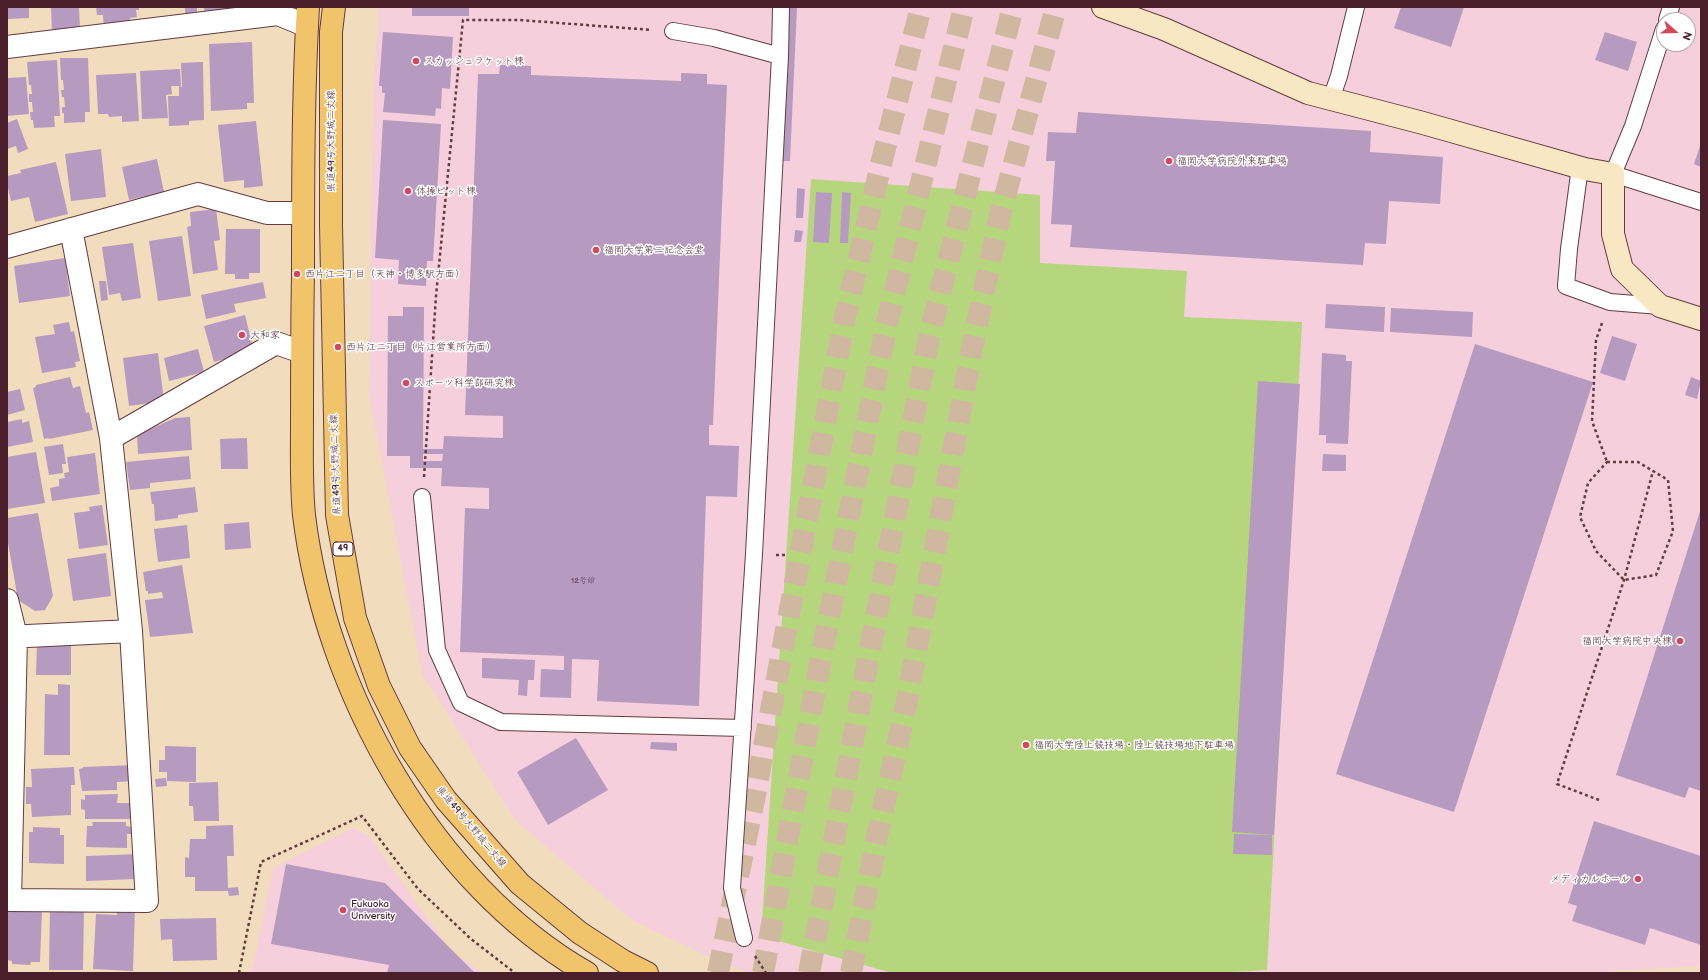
<!DOCTYPE html>
<meta charset="utf-8">
<style>
body{margin:0}
#map{position:relative;width:1708px;height:980px;overflow:hidden;background:#f1ddbd;font-family:"Balsamiq Sans",sans-serif}
canvas{display:block}
.frame{position:absolute;inset:0;border:8px solid #4a1f2b;pointer-events:none}
.north{position:absolute;left:1656px;top:12px;width:40px;height:40px;box-sizing:border-box;background:#fff;border:1px solid #b7a5aa;border-radius:50%;rotate:110deg;font-size:11px;font-weight:700;line-height:16px;text-align:center;color:#4a1f2b}
.north::after{content:'';display:block;margin:auto;width:14px;height:18px;background:#d1495b;clip-path:polygon(50% 0,100% 100%,50% 72%,0 100%)}
</style>
<div id="map">
<canvas width="1708" height="980"></canvas>
<div class="frame"></div>
<div class="north">N</div>
</div>
<script>
const c = document.querySelector('canvas').getContext('2d');
c.lineJoin = 'round';
function fillPath(path, color) { c.fillStyle = color; c.fill(path, 'evenodd'); }
function stroke(path, color, width, dash) { c.strokeStyle = color; c.lineWidth = width; c.lineCap = dash ? 'butt' : 'round'; c.setLineDash(dash || []); c.stroke(path); }
function write(font, color, halo, rows, align = 'center') {
  c.font = font + ' "Balsamiq Sans","Klee One",sans-serif'; c.lineWidth = 3; c.setLineDash([]); c.textBaseline = 'middle'; c.strokeStyle = halo; c.fillStyle = color; for (const [text, x, y, turn = 0] of rows) {
    c.save(); c.translate(x, y); c.rotate((+turn || 0) * Math.PI / 180); c.textAlign = isNaN(turn) ? turn : align; if (halo) c.strokeText(text, 0, 0); c.fillText(text, 0, 0); c.restore();
  }
}
const built = new Path2D(`
 M 379,7 L 1701,7 L 1701,966 L 1579,973 L 751,973 L 727,965 L 633,921 L 516,821 L 422,674 L 369,394 L 373,96 ZM 1664,20 L 1688,20 L 1688,44 L 1664,44 Z
 M 352,828 L 368,835 L 452,952 L 483,973 L 249,973 L 254,962 L 273,868 Z`);
const green = new Path2D(`
 M 811,179 L 1040,195 L 1040,263 L 1187,271 L 1184,317 L 1302,322 L 1267,970 L 1217,973 L 892,973 L 761,936 Z`);
const building = new Path2D(`
 M 7,7 L 29,7 L 29,18 L 7,19 Z
 M 51,7 L 79,7 L 80,29 L 52,31 Z
 M 96,7 L 139,7 L 139,10 L 136,10 L 137,17 L 130,18 L 130,22 L 104,30 L 103,15 L 97,15 Z
 M 185,7 L 197,7 L 197,16 L 185,17 Z
 M 204,7 L 244,7 L 244,11 L 205,22 Z
 M 412,7 L 469,7 L 469,16 L 412,16 Z
 M 788,7 L 797,7 L 790,161 L 780,161 Z
 M 1401,7 L 1464,7 L 1451,47 L 1394,28 Z
 M 383,32 L 453,37 L 450,89 L 442,88 L 441,109 L 436,108 L 435,116 L 383,112 L 385,93 L 382,93 L 382,86 L 379,86 Z
 M 1605,32 L 1637,42 L 1628,71 L 1595,60 Z
 M 252,42 L 254,103 L 247,103 L 247,109 L 211,111 L 209,44 Z
 M 60,58 L 88,58 L 90,112 L 85,112 L 85,122 L 64,123 L 64,113 L 62,113 L 62,107 L 65,107 L 64,97 L 62,97 L 61,90 L 64,90 L 63,80 L 61,80 Z
 M 57,60 L 60,116 L 54,116 L 55,127 L 34,128 L 33,120 L 31,120 L 30,112 L 33,112 L 32,102 L 29,102 L 29,94 L 32,94 L 31,85 L 29,85 L 27,62 Z
 M 203,62 L 204,120 L 189,121 L 189,125 L 169,126 L 168,96 L 179,96 L 179,86 L 182,87 L 181,63 Z
 M 500,65 L 531,66 L 531,75 L 532,75 L 681,81 L 681,73 L 707,74 L 707,84 L 727,85 L 713,425 L 709,425 L 709,445 L 739,446 L 737,497 L 706,496 L 699,706 L 597,701 L 599,660 L 572,659 L 571,698 L 540,697 L 541,669 L 564,670 L 564,656 L 460,652 L 465,508 L 489,509 L 489,488 L 441,486 L 442,468 L 410,468 L 410,456 L 387,456 L 388,316 L 403,316 L 403,307 L 424,307 L 423,449 L 443,449 L 444,436 L 503,438 L 503,416 L 465,415 L 478,74 L 499,74 ZM 423,454 L 443,454 L 442,461 L 423,461 Z
 M 180,69 L 181,86 L 171,86 L 172,94 L 166,95 L 168,118 L 142,119 L 140,71 Z
 M 136,73 L 139,121 L 122,122 L 122,116 L 109,117 L 108,114 L 98,114 L 96,75 Z
 M 26,77 L 29,114 L 7,116 L 7,78 Z
 M 1078,112 L 1371,131 L 1370,152 L 1443,157 L 1440,204 L 1389,201 L 1386,244 L 1365,243 L 1363,265 L 1070,247 L 1072,225 L 1051,224 L 1055,161 L 1046,161 L 1048,132 L 1076,133 Z
 M 17,119 L 28,149 L 18,153 L 16,146 L 7,149 L 7,123 Z
 M 383,120 L 441,124 L 433,261 L 427,261 L 426,286 L 398,284 L 399,260 L 375,258 Z
 M 256,121 L 263,186 L 244,188 L 244,180 L 224,182 L 218,125 Z
 M 1701,143 L 1701,167 L 1694,164 Z
 M 101,149 L 106,197 L 71,201 L 65,154 Z
 M 157,159 L 164,192 L 129,200 L 122,167 Z
 M 56,162 L 68,214 L 35,222 L 29,197 L 11,201 L 7,184 L 7,176 L 21,173 L 20,170 Z
 M 797,188 L 805,189 L 803,218 L 796,218 Z
 M 816,192 L 832,193 L 829,243 L 813,242 Z
 M 842,192 L 851,193 L 848,243 L 840,243 Z
 M 216,209 L 220,240 L 214,241 L 218,270 L 193,274 L 187,227 L 191,226 L 190,212 Z
 M 226,229 L 260,229 L 260,273 L 249,273 L 249,279 L 235,279 L 235,274 L 225,274 Z
 M 795,230 L 803,231 L 801,242 L 794,242 Z
 M 182,236 L 191,296 L 158,301 L 149,241 Z
 M 133,243 L 141,298 L 122,301 L 120,293 L 109,295 L 102,247 Z
 M 65,258 L 70,296 L 19,303 L 14,266 Z
 M 99,281 L 106,281 L 108,300 L 101,301 Z
 M 263,282 L 266,298 L 234,304 L 236,312 L 206,319 L 201,295 Z
 M 1326,304 L 1385,307 L 1384,332 L 1325,328 Z
 M 1391,308 L 1473,312 L 1472,337 L 1390,332 Z
 M 245,315 L 254,351 L 214,362 L 204,326 Z
 M 69,322 L 71,332 L 74,331 L 80,361 L 75,362 L 76,367 L 42,373 L 35,337 L 55,334 L 53,325 Z
 M 1612,336 L 1637,344 L 1625,381 L 1600,373 Z
 M 1475,344 L 1593,382 L 1454,812 L 1336,774 Z
 M 198,349 L 204,372 L 169,381 L 164,358 Z
 M 158,353 L 164,401 L 129,406 L 123,358 Z
 M 1322,353 L 1346,355 L 1346,361 L 1352,361 L 1348,444 L 1326,443 L 1326,435 L 1319,435 Z
 M 70,377 L 73,388 L 80,386 L 86,413 L 89,412 L 93,430 L 49,439 L 48,438 L 44,439 L 33,388 L 36,387 L 36,385 Z
 M 1691,377 L 1701,381 L 1697,399 L 1685,395 Z
 M 1258,381 L 1300,384 L 1274,835 L 1232,832 Z
 M 20,389 L 25,410 L 7,415 L 7,392 Z
 M 190,417 L 192,450 L 138,454 L 137,435 L 175,418 Z
 M 22,419 L 22,423 L 29,421 L 33,442 L 7,447 L 7,422 Z
 M 247,438 L 248,469 L 221,469 L 220,439 Z
 M 63,444 L 66,464 L 62,464 L 63,473 L 49,475 L 44,447 Z
 M 36,452 L 45,503 L 7,509 L 7,457 Z
 M 95,453 L 100,494 L 52,501 L 50,488 L 59,486 L 59,479 L 65,478 L 64,473 L 69,472 L 67,457 Z
 M 1323,454 L 1346,455 L 1346,471 L 1322,471 Z
 M 189,456 L 191,479 L 150,483 L 150,488 L 130,490 L 126,462 Z
 M 195,487 L 198,512 L 178,515 L 178,518 L 155,521 L 154,504 L 152,504 L 150,492 Z
 M 102,505 L 108,545 L 79,549 L 74,513 L 90,511 L 89,507 Z
 M 1701,508 L 1701,791 L 1689,787 L 1685,798 L 1616,775 Z
 M 38,513 L 53,596 L 45,610 L 35,611 L 18,600 L 7,537 L 7,518 Z
 M 249,522 L 251,548 L 225,550 L 224,524 Z
 M 187,525 L 190,558 L 158,562 L 154,529 Z
 M 106,553 L 111,596 L 73,601 L 67,559 Z
 M 182,565 L 193,633 L 150,637 L 145,600 L 163,598 L 162,592 L 148,594 L 148,591 L 146,591 L 143,572 Z
 M 37,642 L 71,643 L 71,675 L 36,675 Z
 M 482,658 L 535,660 L 534,680 L 528,680 L 527,696 L 518,695 L 519,680 L 482,678 Z
 M 58,684 L 70,685 L 70,755 L 44,755 L 45,694 L 58,695 Z
 M 576,738 L 608,790 L 548,825 L 517,772 Z
 M 651,742 L 677,743 L 677,751 L 650,749 Z
 M 165,746 L 196,747 L 196,782 L 167,781 L 167,772 L 159,772 L 159,760 L 165,760 Z
 M 135,765 L 135,781 L 117,782 L 117,790 L 82,791 L 79,769 L 83,768 L 83,767 Z
 M 74,767 L 75,785 L 71,785 L 71,815 L 32,817 L 31,804 L 26,804 L 26,787 L 32,787 L 31,769 Z
 M 166,778 L 167,786 L 156,787 L 155,779 Z
 M 218,782 L 219,821 L 194,821 L 193,806 L 189,806 L 189,783 Z
 M 118,794 L 117,803 L 132,803 L 132,819 L 85,819 L 85,810 L 81,809 L 81,799 L 85,800 L 85,795 Z
 M 1594,821 L 1701,856 L 1701,945 L 1650,928 L 1645,945 L 1572,921 L 1577,906 L 1568,903 Z
 M 92,822 L 126,822 L 126,826 L 131,827 L 131,834 L 127,834 L 127,848 L 86,847 L 87,826 L 93,826 Z
 M 233,825 L 234,856 L 227,856 L 228,888 L 238,887 L 239,895 L 229,896 L 228,891 L 195,891 L 195,877 L 185,877 L 185,857 L 189,858 L 190,839 L 206,839 L 206,826 Z
 M 33,827 L 60,828 L 60,835 L 64,835 L 64,864 L 29,863 L 29,832 L 33,832 Z
 M 1234,834 L 1272,835 L 1272,855 L 1233,854 Z
 M 140,854 L 135,879 L 86,881 L 86,856 Z
 M 286,864 L 385,883 L 475,973 L 387,973 L 389,965 L 271,944 Z
 M 118,907 L 135,908 L 133,971 L 93,969 L 96,914 L 117,915 Z
 M 7,909 L 42,911 L 40,962 L 31,962 L 30,965 L 12,964 L 12,961 L 7,960 Z
 M 50,909 L 84,910 L 83,970 L 49,970 Z
 M 216,918 L 217,960 L 173,961 L 172,939 L 161,940 L 160,919 Z`);
const highwayTunnel = new Path2D(`
 M 718,973 L 754,800 L 845,317 L 883,156 L 921,7
 M 763,973 L 817,679 L 886,327 L 964,7
 M 809,973 L 929,337 L 1013,7
 M 851,973 L 878,832 L 906,706 L 972,348 L 1000,215 L 1056,7`);
const path = new Path2D(`
 M 1602,323 L 1596,340 L 1592,421 L 1607,462
 M 1607,462 L 1638,462 L 1668,480 L 1673,531 L 1656,575 L 1624,580 L 1596,551 L 1580,517 L 1588,483 Z
 M 424,477 L 436,296 L 463,20 L 520,20 L 652,30
 M 776,555 L 786,555
 M 1599,800 L 1557,784 L 1624,580 L 1653,471
 M 755,956 L 766,973
 M 239,973 L 261,862 L 362,816 L 418,889 L 471,939 L 515,973`);
const lane = new Path2D(`
 M 1667,20 L 1671,7
 M 1664,29 L 1633,126 L 1613,174 L 1701,202
 M 673,31 L 714,38 L 780,56
 M 1331,99 L 1339,76 L 1356,7
 M 1580,167 L 1569,249 L 1566,286 L 1610,302 L 1660,306
 M 422,497 L 437,650 L 461,703 L 501,722 L 743,728
 M 744,938 L 732,888 L 754,554 L 780,56 L 781,7`);
const street = new Path2D(`
 M 7,47 L 278,14 L 307,26
 M 7,247 L 198,194 L 267,213 L 303,213
 M 111,438 L 276,343 L 302,352
 M 7,600 L 16,636 L 10,900
 M 7,637 L 131,631
 M 7,900 L 147,901 L 131,631 L 111,438 L 71,229`);
const secondary = new Path2D(`
 M 1103,7 L 1164,29 L 1308,93 L 1423,123 L 1585,169 L 1613,174 L 1613,234 L 1622,269 L 1660,306 L 1701,319`);
const primary = new Path2D(`
 M 308,7 C 303,96 303,185 303,274 C 302,324 302,374 302,424 C 302,454 301,485 304,515 C 325,690 432,884 587,973
 M 334,7 L 331,32 L 331,225 L 337,515 L 355,618 L 379,686 L 410,748 L 446,800 L 520,884 L 580,933 L 623,961 L 647,973`);
const markers = [
 [416,61,4,"#d1495b"],
 [1169,161,4,"#d1495b"],
 [408,191,4,"#d1495b"],
 [596,250,4,"#d1495b"],
 [297,274,4,"#d1495b"],
 [242,335,4,"#d1495b"],
 [338,347,4,"#d1495b"],
 [406,383,4,"#d1495b"],
 [1680,641,4,"#d1495b"],
 [1026,745,4,"#d1495b"],
 [1638,879,4,"#d1495b"],
 [343,910,4,"#d1495b"]
];
const numberNames = [
 ["12号館",583,581]
];
const shields = [
 [343,549,20]
];
const shieldNames = [
 ["49",343,549]
];
const poiNames = [
 ["スカッシュラケット棟",424,61],
 ["福岡大学病院外来駐車場",1177,161],
 ["体操ピット棟",416,191],
 ["福岡大学第二記念会堂",604,250],
 ["西片江二丁目（天神・博多駅方面）",305,274],
 ["大和家",250,335],
 ["西片江二丁目（片江営業所方面）",346,347],
 ["スポーツ科学部研究棟",414,383],
 ["福岡大学病院中央棟",1672,641,"right"],
 ["福岡大学陸上競技場・陸上競技場地下駐車場",1034,745],
 ["メディカルホール",1630,879,"right"],
 ["Fukuoka",351,904],
 ["University",351,916]
];
const streetNames = [
 ["県道49号大野城二丈線",331,141,-90],
 ["県道49号大野城二丈線",336,465,-92],
 ["県道49号大野城二丈線",471,827,50]
];
fillPath(built, '#f5cfdb');
fillPath(green, '#b6d67e');
fillPath(building, '#b79ac0');
stroke(highwayTunnel, '#d0b7a0', 22, [22, 11]);
stroke(lane, '#633c41', 18);
stroke(street, '#633c41', 24);
stroke(secondary, '#633c41', 24);
stroke(primary, '#633c41', 24);
stroke(path, '#633c41', 2.5, [3, 3]);
stroke(lane, '#fff', 16);
stroke(street, '#fff', 22);
stroke(secondary, '#f9e7c3', 22);
stroke(primary, '#f1c36a', 22);
for (const [x, y, r, color] of markers) { const dot = new Path2D(); dot.arc(x, y, r, 0, 2 * Math.PI); c.fillStyle = color; c.fill(dot); stroke(dot, '#fff', 1.5); }
write('8px', '#653e50', null, numberNames);
for (const [x, y, w] of shields) { const box = new Path2D(); box.roundRect(x - w / 2, y - 7, w, 14, 3); c.fillStyle = '#fff'; c.fill(box); stroke(box, '#4a1f2b', 1); }
write('bold 9px', '#4a1f2b', null, shieldNames);
write('10px', '#4a1f2b', '#fff', poiNames, 'left');
write('10px', '#4a1f2b', '#fff', streetNames);
</script>
